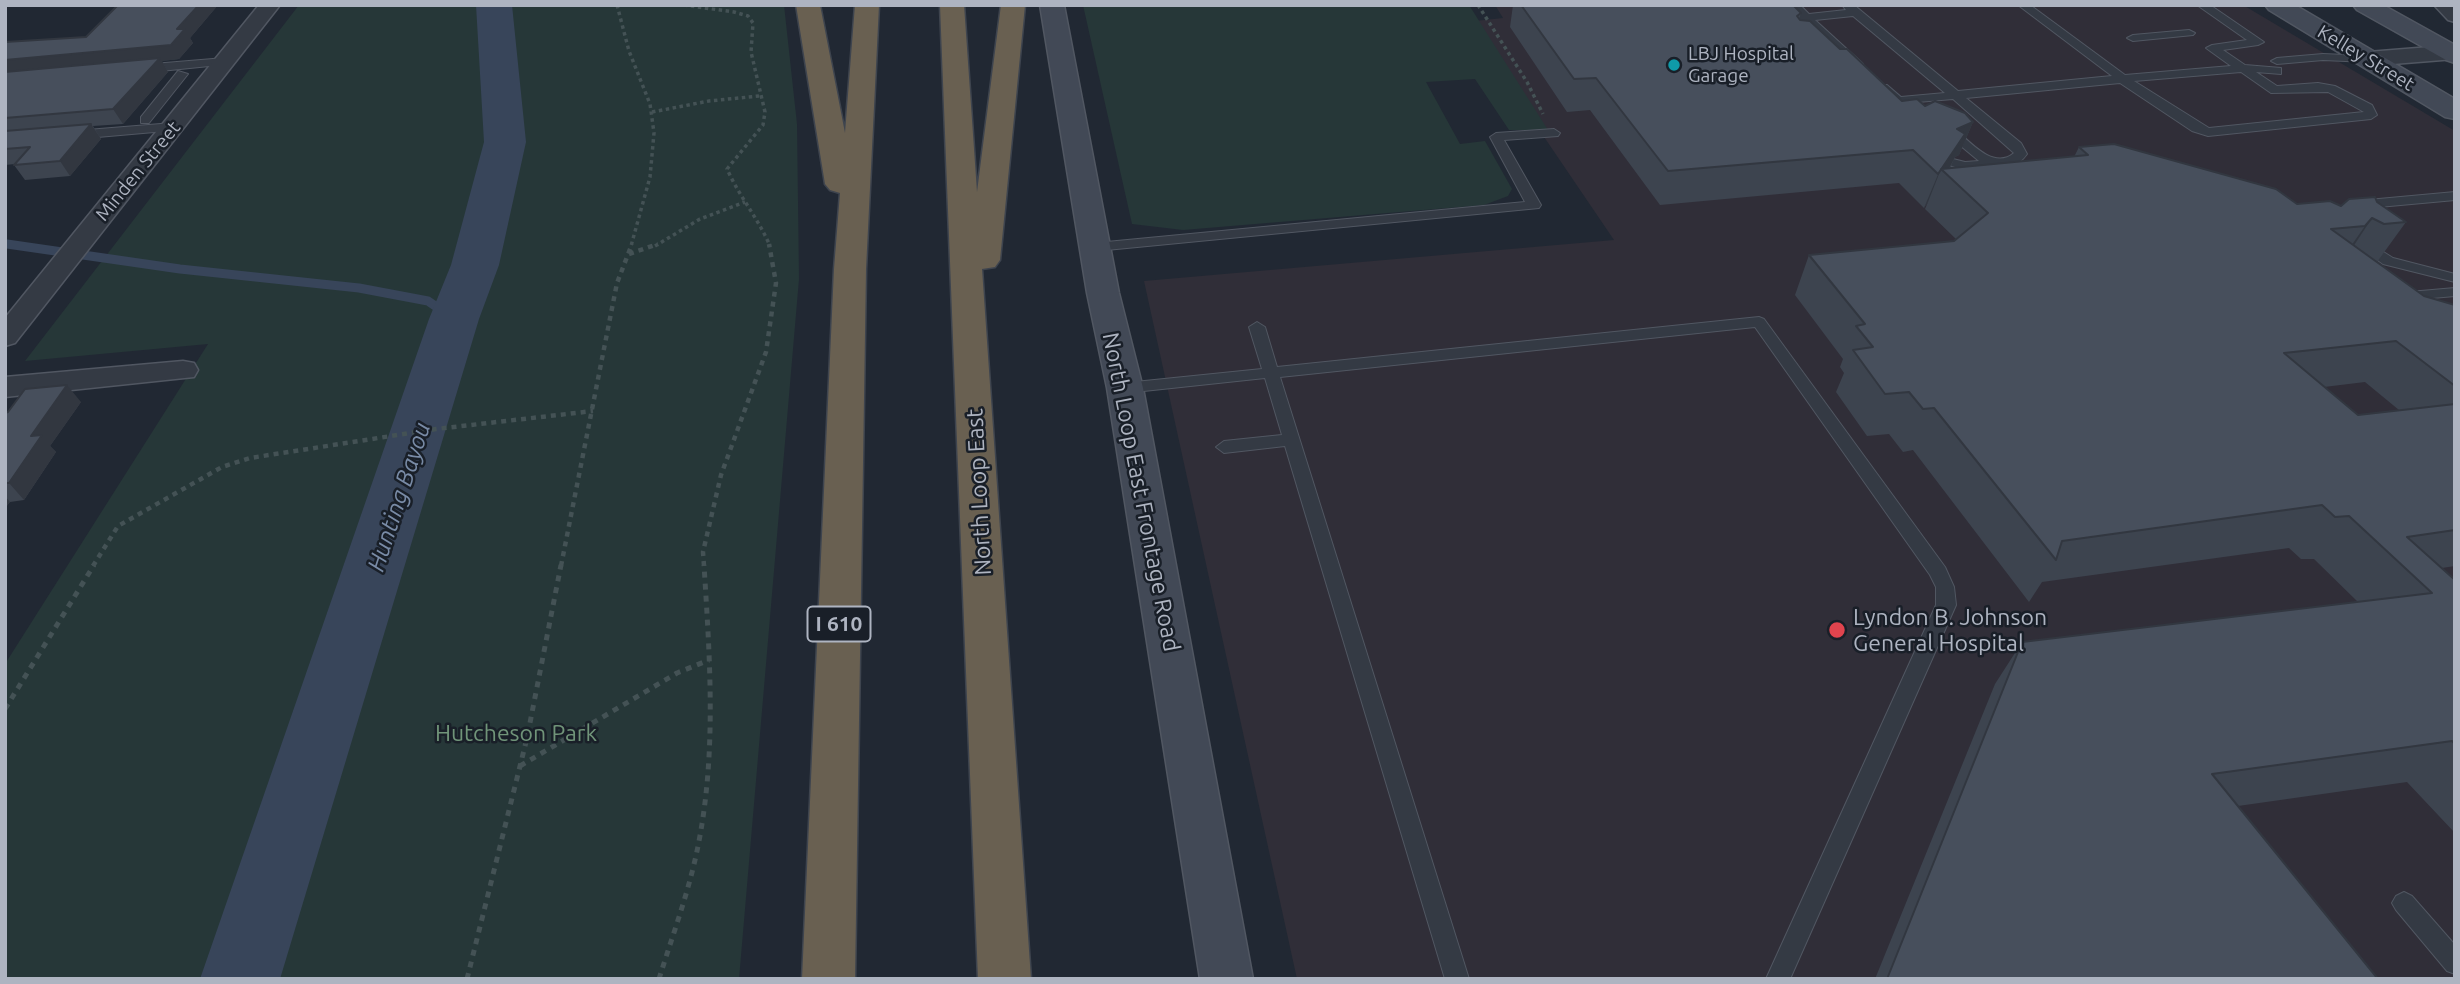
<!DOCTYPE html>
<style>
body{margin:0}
#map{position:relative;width:2460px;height:984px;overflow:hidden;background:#212833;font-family:Ubuntu,sans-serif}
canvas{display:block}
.frame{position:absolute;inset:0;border:7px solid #aeb4c1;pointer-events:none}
</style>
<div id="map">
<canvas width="2460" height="984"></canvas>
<div class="frame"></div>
</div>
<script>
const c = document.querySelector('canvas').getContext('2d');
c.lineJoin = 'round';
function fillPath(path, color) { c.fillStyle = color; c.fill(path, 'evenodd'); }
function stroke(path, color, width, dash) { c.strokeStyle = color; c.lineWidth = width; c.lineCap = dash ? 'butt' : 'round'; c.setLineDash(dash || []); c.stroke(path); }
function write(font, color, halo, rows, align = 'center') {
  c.font = font + ' Ubuntu,sans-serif'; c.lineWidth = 5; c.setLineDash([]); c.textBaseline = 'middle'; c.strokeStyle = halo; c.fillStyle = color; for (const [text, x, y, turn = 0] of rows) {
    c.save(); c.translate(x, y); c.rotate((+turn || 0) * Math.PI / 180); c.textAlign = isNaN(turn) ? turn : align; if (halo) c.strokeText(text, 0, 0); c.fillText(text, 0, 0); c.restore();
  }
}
const medical = new Path2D(`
 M 1495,5 L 2243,5 L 2455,131 L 2455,979 L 1297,979 L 1144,281 L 1614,240 L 1466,22 L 1503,18 Z`);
const green = new Path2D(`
 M 299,5 L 784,5 L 797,124 L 799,279 L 739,979 L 5,979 L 5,664 L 208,344 L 25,361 Z
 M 1083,5 L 1469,5 L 1548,130 L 1509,130 L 1475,79 L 1426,82 L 1460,144 L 1485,141 L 1512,189 L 1508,196 L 1484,205 L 1183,230 L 1132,224 Z`);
const streamFar1 = new Path2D(`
 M 5,244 L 19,246`);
const stream = new Path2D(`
 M 7,244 L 180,269 L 359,288 L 428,301 L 454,319`);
const river = new Path2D(`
 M 476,5 L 512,5 L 526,142 L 499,265 L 479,319 L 280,979 L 200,979 L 429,319 L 451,265 L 484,142 Z`);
const pathFar2 = new Path2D(`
 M 617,5 L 629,51 L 650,104 L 654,133 L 650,177 L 631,246
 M 684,5 L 734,12 L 748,16 L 753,23 L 751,52 L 765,112 L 763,125 L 727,169 C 739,196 758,218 770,246
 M 1478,5 L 1527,82 L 1543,114
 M 652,112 L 709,101 L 759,96
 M 655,246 L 700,219 L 745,202`);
const pathFar1 = new Path2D(`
 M 629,254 L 658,244
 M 93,566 L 118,526 L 222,467 L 250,458 L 436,429 L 593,411
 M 561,566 L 617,283 L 632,244
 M 704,566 L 703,552 L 721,475 L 766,352 L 776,283 L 769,244`);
const path = new Path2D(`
 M 5,709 L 94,565
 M 520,766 L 677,673 L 709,660
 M 467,979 L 527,738 L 561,565
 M 659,979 C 672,937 688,894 697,851 C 717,756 710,661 704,565`);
const service = new Path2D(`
 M 1788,5 L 1800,5 L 1809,14 L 1846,10 L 1842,5 L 1854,5 L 1958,91 L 2112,76 L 2018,5 L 2030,5 L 2125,75 L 2231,66 L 2206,48 L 2212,45 L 2247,40 L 2197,5 L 2210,5 L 2264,42 L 2258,45 L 2223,50 L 2245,65 L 2281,68 L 2281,74 L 2256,72 L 2277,86 L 2318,83 L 2335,86 L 2372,105 L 2377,115 L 2371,119 L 2208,136 L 2192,131 L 2120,83 L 1966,98 L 2021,143 L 2027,154 C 2024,158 2020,163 2014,165 C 2000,171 1958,172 1946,163 L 1953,159 L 1965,162 L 1979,161 L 1944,132 L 1944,126 L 1952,126 C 1968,140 1993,171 2014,153 L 1953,99 L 1894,104 L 1879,91 L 1879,85 L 1887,85 L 1901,97 L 1945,93 L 1853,16 L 1815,20 L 1861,62 L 1863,64 L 1857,68 L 1804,21 L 1796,20 L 1794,18 L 1798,15 ZM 2241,72 L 2271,93 L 2328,92 L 2364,112 L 2209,128 L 2134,81 Z
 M 2189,30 L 2195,33 L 2193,35 L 2133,41 L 2127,38 L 2133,35 Z
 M 2323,54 L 2368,56 L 2374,59 L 2368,62 L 2323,60 L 2277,64 L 2271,61 L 2277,58 Z
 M 225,58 L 229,60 L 229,64 L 141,73 L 135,69 L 141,65 Z
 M 178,71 L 188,74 L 149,123 L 141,123 L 141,117 Z
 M 173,123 L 177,124 L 177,130 L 75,139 L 69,135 L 75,131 Z
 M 1554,129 L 1560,133 L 1558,136 L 1504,140 L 1541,205 L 1539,208 L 1096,251 L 1089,247 L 1096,243 L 1525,202 L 1490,137 L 1496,133 Z
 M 2455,192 L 2455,200 L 2357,209 L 2350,205 L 2357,201 Z
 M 2363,239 L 2393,258 L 2455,274 L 2455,282 L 2383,264 L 2358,246 L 2356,243 Z
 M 2455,288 L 2455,296 L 2398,301 L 2391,297 L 2398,293 Z
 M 1759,317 L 1764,319 L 1945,567 L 1954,587 L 1956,605 L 1790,979 L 1766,979 L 1936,605 L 1936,587 L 1930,575 L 1755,327 L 1280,377 L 1469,979 L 1445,979 L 1285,446 L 1224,453 L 1216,447 L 1224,441 L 1282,435 L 1265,378 L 1125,393 L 1117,388 L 1125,383 L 1262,369 L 1249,327 L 1257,322 L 1265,327 L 1277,367 Z
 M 2404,892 L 2412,896 L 2455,945 L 2455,974 L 2447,971 L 2396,910 L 2392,903 L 2396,896 Z`);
const minor = new Path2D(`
 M 259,5 L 280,5 L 15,343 L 5,346 L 5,318 Z
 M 2434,5 L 2455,5 L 2455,22 L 2448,20 Z
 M 2455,45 L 2455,59 L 2368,66 L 2360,64 L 2357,59 L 2360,54 L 2368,52 Z
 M 183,361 L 194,363 L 198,370 L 194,377 L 5,397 L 5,377 Z`);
const secondary = new Path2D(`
 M 1040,5 L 1064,5 L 1119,293 L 1143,388 L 1253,979 L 1200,979 L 1107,388 L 1087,293 Z
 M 2265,5 L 2295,5 L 2455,99 L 2455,119 L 2445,117 L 2269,10 Z
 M 2353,5 L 2383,5 L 2455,45 L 2455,63 L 2446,60 L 2357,10 Z`);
const motorway = new Path2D(`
 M 796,5 L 820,5 L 845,133 L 855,5 L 879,5 L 866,269 L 855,979 L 802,979 L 834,269 L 840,193 L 830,190 L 825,184 Z
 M 940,5 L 964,5 L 977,192 L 1001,5 L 1025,5 L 1000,260 L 995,267 L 982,269 L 1031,979 L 978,979 Z`);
const wall = new Path2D(`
 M 118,5 L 218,5 L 190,38 L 193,43 L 179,59 L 162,61 L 168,72 L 123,124 L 93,126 L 101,139 L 70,176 L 25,180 L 14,165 L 15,164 L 5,165 L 5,42 L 86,37 Z
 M 1513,5 L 1793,5 L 1801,13 L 1799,19 L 1840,49 L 1902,101 L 1925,106 L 1973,122 L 1959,155 L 1955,157 L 1950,168 L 2074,157 L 2079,147 L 2297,204 L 2341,206 L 2377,202 L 2406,222 L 2377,262 L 2424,296 L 2455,305 L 2455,566 L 2442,568 L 2455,580 L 2455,833 L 2407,782 L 2238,806 L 2378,979 L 1875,979 L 1995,684 L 2022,642 L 2358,602 L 2314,559 L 2301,559 L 2289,548 L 2042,582 L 2029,602 L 1913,450 L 1903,452 L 1889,434 L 1867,436 L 1836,392 L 1844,373 L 1840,367 L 1843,359 L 1795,295 L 1809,255 L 1954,241 L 1956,239 L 1925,209 L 1928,202 L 1924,208 L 1899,183 L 1660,205 L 1590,110 L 1567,112 L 1510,27 ZM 2365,382 L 2399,410 L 2358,415 L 2324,387 Z
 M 81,402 L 50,446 L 56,452 L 24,500 L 10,502 L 5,508 L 5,413 Z`);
const shadedWall = new Path2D(`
 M 199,5 L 218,5 L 190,38 L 193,43 L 179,59 L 162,61 L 168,72 L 123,124 L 113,109 L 5,75 L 5,60 L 177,29 Z
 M 1973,122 L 1959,155 L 1955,157 L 1946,174 L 1941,169 L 1928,202 L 1924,208 L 1957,129 Z
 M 91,124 L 101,139 L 70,176 L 60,161 Z
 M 2372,218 L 2345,259 L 2337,266 L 2365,226 Z
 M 67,385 L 81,402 L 50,446 L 56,452 L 24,500 L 9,483 L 31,436 Z
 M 5,496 L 10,502 L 5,508 Z`);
const building = new Path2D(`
 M 118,5 L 199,5 L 177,29 L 185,29 L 171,45 L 5,60 L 5,42 L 86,37 Z
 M 1521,5 L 1793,5 L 1801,13 L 1797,16 L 1800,20 L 1810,21 L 1840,49 L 1847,49 L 1902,101 L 1917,99 L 1925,106 L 1935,101 L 1965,113 L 1973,122 L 1957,129 L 1965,134 L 1938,174 L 1913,150 L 1668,171 L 1596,78 L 1574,79 Z
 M 160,58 L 113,109 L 5,118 L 5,72 Z
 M 91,124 L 60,161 L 14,165 L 30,147 L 5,149 L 5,131 Z
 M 2114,144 L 2276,189 L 2297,204 L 2330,201 L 2341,206 L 2349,199 L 2375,197 L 2377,202 L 2406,222 L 2384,224 L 2372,218 L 2365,226 L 2331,229 L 2424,296 L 2455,305 L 2455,386 L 2396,341 L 2284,353 L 2358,415 L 2455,404 L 2455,530 L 2407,537 L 2455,580 L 2455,744 L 2452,741 L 2212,774 L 2378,979 L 1887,979 L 2022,642 L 2432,593 L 2349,516 L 2335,517 L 2322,505 L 2062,541 L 2056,560 L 1934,408 L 1923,409 L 1909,392 L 1885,394 L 1853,350 L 1873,347 L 1856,326 L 1865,324 L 1809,255 L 1954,241 L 1988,213 L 1941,169 L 2088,155 L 2079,147 Z
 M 67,385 L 31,436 L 42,435 L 9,483 L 5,483 L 5,413 L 8,412 L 25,389 Z`);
const markers = [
 [1674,65,7,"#0f9aa8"],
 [1837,630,9,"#e0444e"]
];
const farPoinames = [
 ["LBJ Hospital",1688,54],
 ["Garage",1688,76]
];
const farStreetnames = [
 ["Kelley Street",2366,58,31],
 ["Minden Street",138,171,-51]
];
const shields = [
 [839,624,63]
];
const shieldNames = [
 ["I 610",839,624]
];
const streetNames = [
 ["North Loop East",979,492,-93],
 ["North Loop East Frontage Road",1141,492,79]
];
const poiNames = [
 ["Lyndon B. Johnson",1853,617],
 ["General Hospital",1853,643]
];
const parkNames = [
 ["Hutcheson Park",516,733]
];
const waterNames = [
 ["Hunting Bayou",399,497,-72]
];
fillPath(medical, '#302e38');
fillPath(green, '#263738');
stroke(streamFar1, '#38455a', 7);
stroke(stream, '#38455a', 9);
fillPath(river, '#38455a');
stroke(service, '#515762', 2);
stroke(minor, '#515762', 3);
stroke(secondary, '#515762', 3);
stroke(motorway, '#3e444e', 3);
stroke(pathFar2, '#445255', 3.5, [3.5, 3.5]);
stroke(pathFar1, '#445255', 4.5, [5, 5]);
stroke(path, '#445255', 5, [6, 6]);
fillPath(service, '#343a44');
fillPath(minor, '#343a44');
fillPath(secondary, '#424956');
fillPath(motorway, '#696051');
fillPath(wall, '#3d444f');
fillPath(shadedWall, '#323740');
fillPath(building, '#474f5c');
stroke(building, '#323740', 2);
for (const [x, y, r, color] of markers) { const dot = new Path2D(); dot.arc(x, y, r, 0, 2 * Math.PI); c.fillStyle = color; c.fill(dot); stroke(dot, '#191f28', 2.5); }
write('19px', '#aeb4c1', '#191f28', farPoinames, 'left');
write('19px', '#aeb4c1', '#191f28', farStreetnames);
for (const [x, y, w] of shields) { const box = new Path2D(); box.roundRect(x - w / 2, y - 17.5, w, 35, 5); c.fillStyle = '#191f28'; c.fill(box); stroke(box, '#aeb4c1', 2); }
write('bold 21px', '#aeb4c1', null, shieldNames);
write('23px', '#aeb4c1', '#191f28', streetNames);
write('23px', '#aeb4c1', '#191f28', poiNames, 'left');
write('23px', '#709479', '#191f28', parkNames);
write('italic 24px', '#798ba6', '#191f28', waterNames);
</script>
